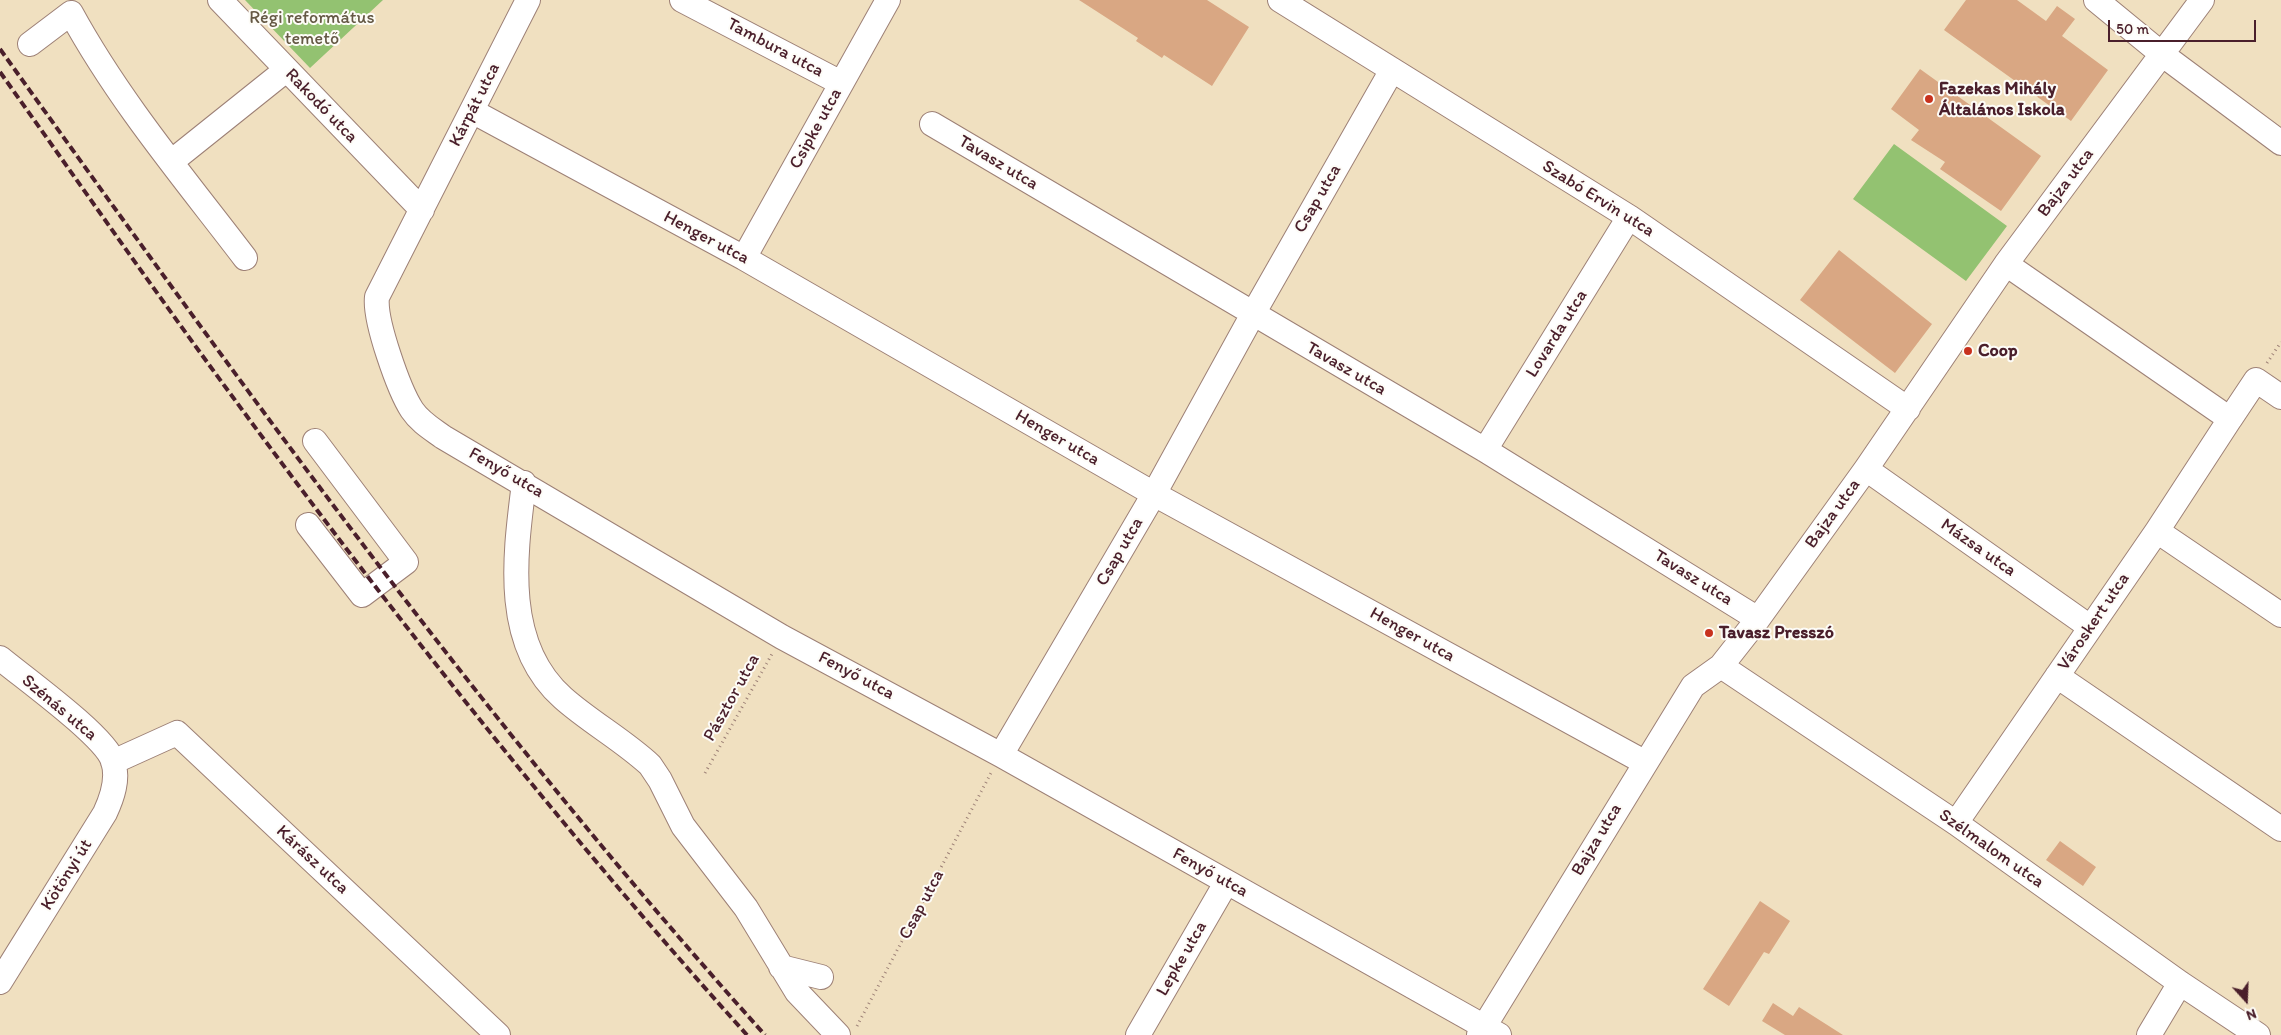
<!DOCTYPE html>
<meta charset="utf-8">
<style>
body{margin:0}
#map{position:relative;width:2281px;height:1035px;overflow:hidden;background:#f0e0c0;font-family:Itim,sans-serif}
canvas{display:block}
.north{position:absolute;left:2221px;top:975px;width:50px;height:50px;-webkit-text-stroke:4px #fdfcf7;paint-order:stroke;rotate:160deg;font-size:14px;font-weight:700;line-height:20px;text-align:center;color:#4a1f2b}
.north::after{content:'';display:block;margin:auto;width:18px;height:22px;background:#4a1f2b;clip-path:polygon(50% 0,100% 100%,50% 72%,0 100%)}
.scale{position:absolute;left:2108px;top:20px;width:148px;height:22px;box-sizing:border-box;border:2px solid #4a1f2b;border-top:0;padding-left:6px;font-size:15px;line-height:18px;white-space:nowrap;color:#4a1f2b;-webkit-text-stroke:4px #fdfcf7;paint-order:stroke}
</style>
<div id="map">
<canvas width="2281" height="1035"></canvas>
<div class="north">N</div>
<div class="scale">50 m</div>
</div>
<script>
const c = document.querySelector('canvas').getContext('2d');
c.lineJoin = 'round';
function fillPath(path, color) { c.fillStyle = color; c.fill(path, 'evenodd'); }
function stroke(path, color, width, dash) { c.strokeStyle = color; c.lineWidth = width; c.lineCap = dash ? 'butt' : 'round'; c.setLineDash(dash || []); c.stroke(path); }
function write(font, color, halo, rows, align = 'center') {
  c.font = font + ' Itim,sans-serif'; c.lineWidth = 4; c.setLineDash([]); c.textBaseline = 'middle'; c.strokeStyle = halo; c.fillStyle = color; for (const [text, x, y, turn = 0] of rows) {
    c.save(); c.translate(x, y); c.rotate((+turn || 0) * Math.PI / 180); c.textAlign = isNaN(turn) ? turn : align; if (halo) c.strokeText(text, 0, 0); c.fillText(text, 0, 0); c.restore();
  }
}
const green = new Path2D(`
 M 245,0 L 383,0 L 310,68 Z
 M 1894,144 L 2007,226 L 1966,281 L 1853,199 Z`);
const building = new Path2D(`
 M 1079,0 L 1207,0 L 1249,27 L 1212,86 L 1164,55 L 1162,58 L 1136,41 L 1138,38 Z
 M 1966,0 L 2017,0 L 2046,21 L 2057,6 L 2075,19 L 2062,36 L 2108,70 L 2071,121 L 1944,30 Z
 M 1920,69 L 2041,156 L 2001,211 L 1940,169 L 1945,162 L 1911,140 L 1919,130 L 1891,109 Z
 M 1839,250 L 1932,324 L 1895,373 L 1800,300 Z
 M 2060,841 L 2096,867 L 2083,886 L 2046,860 Z
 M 1760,901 L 1790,921 L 1769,954 L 1764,952 L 1729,1006 L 1703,989 Z
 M 1773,1003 L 1793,1016 L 1799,1007 L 1843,1035 L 1785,1035 L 1762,1021 Z`);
const path = new Path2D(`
 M 2267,363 L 2281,342
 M 705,773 L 772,654
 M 857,1026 L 991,773`);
const minor = new Path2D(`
 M 220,0 L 422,210
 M 528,0 L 377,297 C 374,320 399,390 412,410 C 420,422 432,429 443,437 L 782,637 L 1001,755 L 1499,1035
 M 682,0 L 841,83
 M 1280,0 L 1629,217 L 1908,409
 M 2096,0 L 2163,55 L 2281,143
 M 30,44 L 71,13 C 119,101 184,178 245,258
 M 472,111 L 744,258 L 1154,494 L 1644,762
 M 932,124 L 1485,450 L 1758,619
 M 171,162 L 286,70
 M 744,258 L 888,0
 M 2230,419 L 2256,380 L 2281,397
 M 1485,450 L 1629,217
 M 1866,469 L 2090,627
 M 524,483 C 515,555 502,644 563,698 C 590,722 623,740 650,765 L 660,780 L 683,826 L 746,908 L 797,992 L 838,1035
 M 308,525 L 362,595 L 406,562 L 315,441
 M 2157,531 L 2281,615
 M 0,658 C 24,678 105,736 113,761 C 119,779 112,798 105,813 L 0,982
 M 1721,666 L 1956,823 L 2180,983 L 2258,1035
 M 2057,676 L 2281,829
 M 1001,755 L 1154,494 L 1253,314 L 1392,70
 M 113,762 L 177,733 L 498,1035
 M 1956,823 L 2157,531 L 2230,419 L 2006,264
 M 781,967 L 821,977
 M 1138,1035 L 1226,883
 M 1479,1035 L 1693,686 L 1721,666 L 1758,619 L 1866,469 L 2006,264 L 2202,0
 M 2149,1035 L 2180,983`);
const rail = new Path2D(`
 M 0,49 C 243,387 486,725 765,1035
 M 0,72 C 77,180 153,289 232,396 C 394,616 564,832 747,1035`);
const markers = [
 [1929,99,5,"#c8321e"],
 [1968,351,5,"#c8321e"],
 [1709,633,5,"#c8321e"]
];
const parkNames = [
 ["Régi református",312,18],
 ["temető",312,39]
];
const streetNames = [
 ["Tambura utca",775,48,28],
 ["Kárpát utca",475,105,-63],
 ["Rakodó utca",321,106,46],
 ["Csipke utca",816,129,-61],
 ["Tavasz utca",998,163,31],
 ["Bajza utca",2066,183,-53],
 ["Csap utca",1318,199,-60],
 ["Szabó Ervin utca",1598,199,32],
 ["Henger utca",706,238,28],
 ["Lovarda utca",1557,334,-58],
 ["Tavasz utca",1346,369,30],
 ["Henger utca",1057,438,30],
 ["Fenyő utca",506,473,30],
 ["Bajza utca",1833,514,-54],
 ["Mázsa utca",1978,548,35],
 ["Csap utca",1120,552,-60],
 ["Tavasz utca",1693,578,32],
 ["Városkert utca",2094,622,-56],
 ["Henger utca",1412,635,29],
 ["Fenyő utca",856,676,28],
 ["Pásztor utca",732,698,-61],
 ["Szénás utca",59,708,40],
 ["Bajza utca",1597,840,-59],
 ["Szélmalom utca",1991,849,35],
 ["Kárász utca",312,860,43],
 ["Fenyő utca",1210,873,29],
 ["Kötönyi út",67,875,-58],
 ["Csap utca",922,905,-62],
 ["Lepke utca",1182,959,-60]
];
const poiNames = [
 ["Fazekas Mihály",1939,89],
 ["Általános Iskola",1939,110],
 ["Coop",1978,351],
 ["Tavasz Presszó",1719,633]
];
fillPath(green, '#93c271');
fillPath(building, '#d9a783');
stroke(minor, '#9d8076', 26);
stroke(path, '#9d8076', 3, [1, 4]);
stroke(minor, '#fff', 24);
stroke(rail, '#4a1f2b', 4, [8, 4]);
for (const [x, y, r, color] of markers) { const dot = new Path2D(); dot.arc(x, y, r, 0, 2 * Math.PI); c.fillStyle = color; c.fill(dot); stroke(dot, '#fdfcf7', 2); }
write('18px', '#645844', '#fdfcf7', parkNames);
write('18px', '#4a1f2b', '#fdfcf7', streetNames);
write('bold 18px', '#4a1f2b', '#fdfcf7', poiNames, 'left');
</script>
